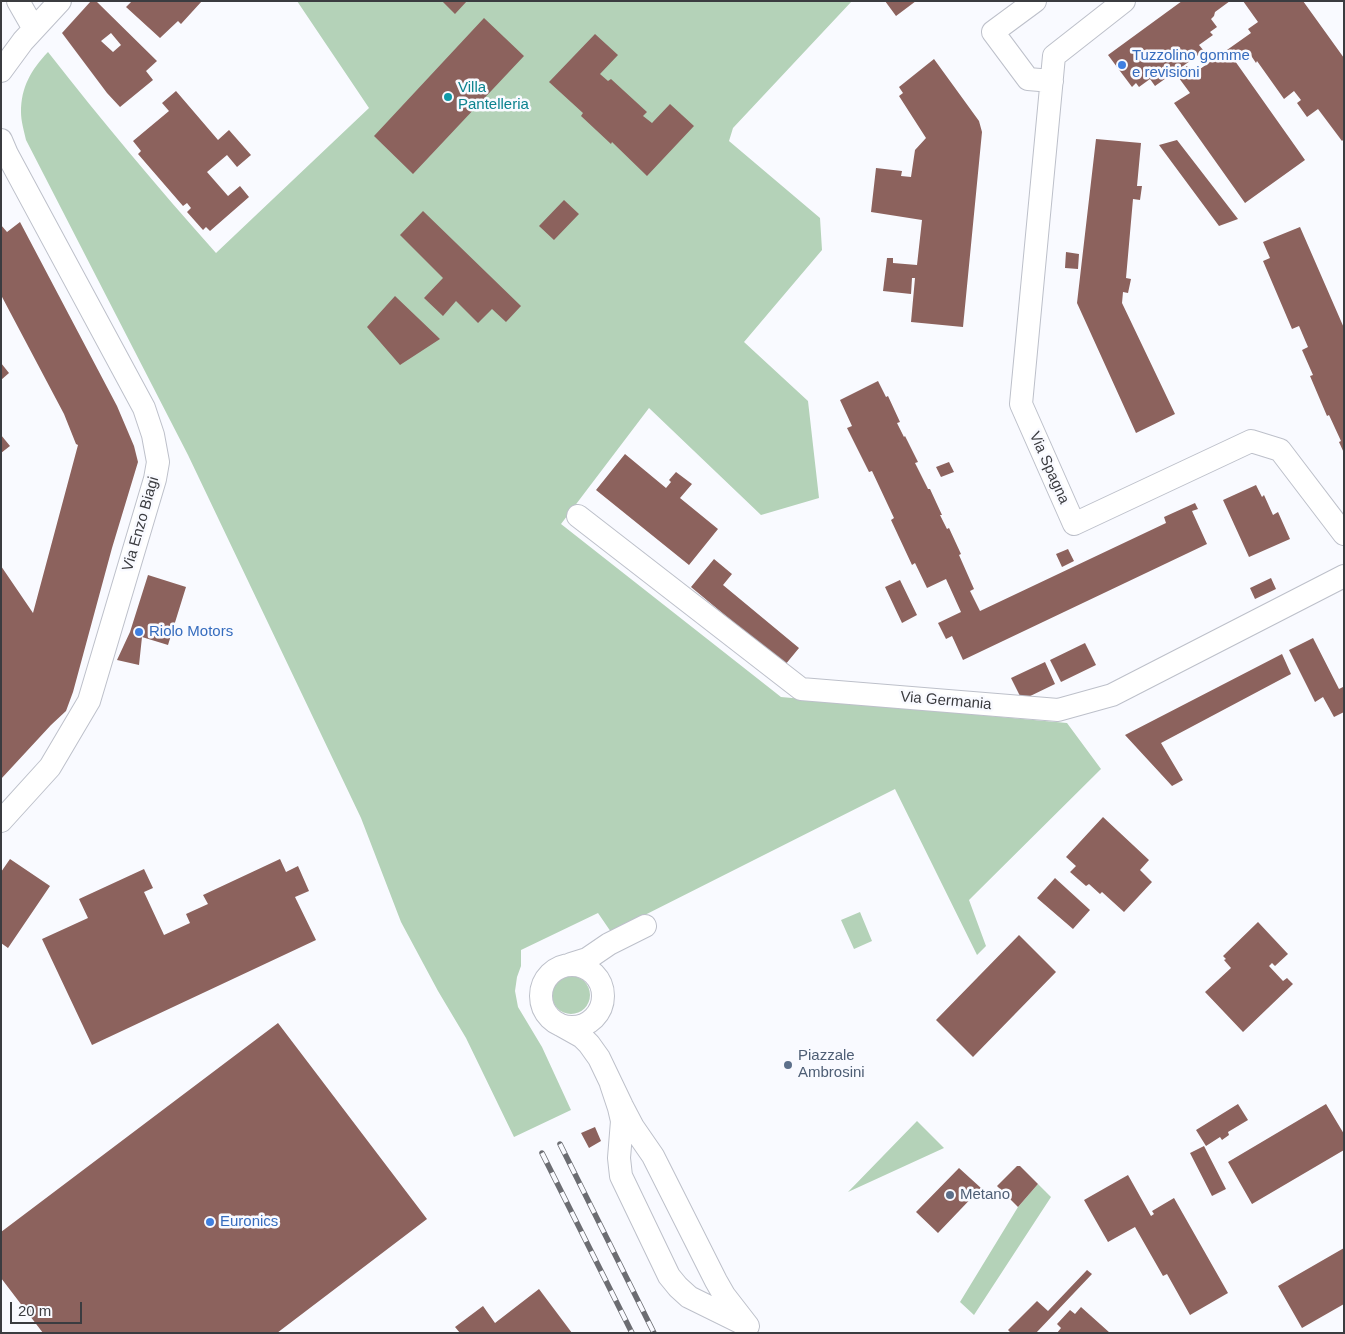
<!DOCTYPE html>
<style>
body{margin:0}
#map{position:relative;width:1345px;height:1334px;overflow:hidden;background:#f9faff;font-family:Helvetica,sans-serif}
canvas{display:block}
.frame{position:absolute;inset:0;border:2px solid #3b3c40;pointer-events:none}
.scale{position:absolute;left:10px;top:1302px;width:72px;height:22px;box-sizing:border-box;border:2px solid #3b3c40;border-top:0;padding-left:6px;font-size:15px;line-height:18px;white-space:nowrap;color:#3b3c40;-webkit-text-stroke:4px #f9faff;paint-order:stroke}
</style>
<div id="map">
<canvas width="1345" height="1334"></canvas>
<div class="frame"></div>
<div class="scale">20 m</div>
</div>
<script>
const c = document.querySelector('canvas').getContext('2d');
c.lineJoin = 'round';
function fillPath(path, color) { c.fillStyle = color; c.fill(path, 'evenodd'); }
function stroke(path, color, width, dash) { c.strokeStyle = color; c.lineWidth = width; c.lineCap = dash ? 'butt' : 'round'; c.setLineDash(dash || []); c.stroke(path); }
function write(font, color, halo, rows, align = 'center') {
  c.font = font + ' Helvetica,sans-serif'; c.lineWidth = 5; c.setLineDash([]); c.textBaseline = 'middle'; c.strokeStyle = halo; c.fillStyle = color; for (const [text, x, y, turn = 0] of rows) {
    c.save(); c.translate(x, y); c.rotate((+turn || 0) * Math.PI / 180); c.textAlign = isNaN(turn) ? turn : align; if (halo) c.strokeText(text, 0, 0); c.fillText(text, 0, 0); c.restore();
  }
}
const green = new Path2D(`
 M 297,1 L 852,1 L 733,128 L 729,141 L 820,218 L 822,250 L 744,342 L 808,401 L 819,498 L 761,515 L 649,408 L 561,524 L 781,697 L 1067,723 L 1101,769 L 969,900 L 986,946 L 977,955 L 895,789 L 611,932 L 598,913 L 521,950 L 521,966 L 517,977 L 515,991 L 518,1007 L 542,1047 L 571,1110 L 514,1137 L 466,1038 L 438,991 L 401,922 L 361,818 L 188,455 L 26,140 C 24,131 21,121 21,112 C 21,87 31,70 48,52 C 102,121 158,188 216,253 L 369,108 Z
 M 860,912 L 872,941 L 854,949 L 841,920 Z
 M552 995a19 19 0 1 1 38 0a19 19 0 1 1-38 0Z
 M 917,1121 L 944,1148 L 848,1192 Z
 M 1038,1184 L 1051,1197 L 974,1315 L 960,1302 L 1018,1207 Z`);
const building = new Path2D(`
 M 91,1 L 96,1 L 157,61 L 146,71 L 153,80 L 120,107 L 107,93 L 62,33 ZM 111,33 L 121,45 L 113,52 L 101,41 Z
 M 132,1 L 202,1 L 181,24 L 178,21 L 160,38 L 126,7 Z
 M 442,1 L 467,1 L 455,14 Z
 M 885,1 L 916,1 L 896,16 Z
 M 1182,1 L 1230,1 L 1215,12 L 1214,16 L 1211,19 L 1217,27 L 1210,32 L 1213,35 L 1199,45 L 1204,51 L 1155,86 L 1150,79 L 1139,87 L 1136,83 L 1132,87 L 1108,55 Z
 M 1243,1 L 1303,1 L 1344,58 L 1344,139 L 1342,141 L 1318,109 L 1307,117 L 1297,103 L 1301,100 L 1294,91 L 1284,99 L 1257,61 L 1256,63 L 1248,51 L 1235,61 L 1305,160 L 1245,203 L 1174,103 L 1190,93 L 1176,74 L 1187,66 L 1193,74 L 1251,33 L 1248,29 L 1258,22 Z
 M 484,18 L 524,56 L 413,174 L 374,136 Z
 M 595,34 L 618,55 L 600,74 L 608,81 L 611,79 L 647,112 L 643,116 L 652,123 L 670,104 L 694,126 L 647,176 L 612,142 L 611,144 L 581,116 L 583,113 L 549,82 Z
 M 934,59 L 979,121 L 982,132 L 963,327 L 911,322 L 915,278 L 912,278 L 911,294 L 883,291 L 887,258 L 893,258 L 893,263 L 917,265 L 922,220 L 871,212 L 876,168 L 902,171 L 901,176 L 911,177 L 915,150 L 926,138 L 899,96 L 903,93 L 899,87 Z
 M 176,91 L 218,140 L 229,130 L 251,155 L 237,167 L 227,155 L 207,172 L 228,196 L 240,186 L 249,197 L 210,231 L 206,227 L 203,230 L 187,212 L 191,208 L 187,203 L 183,206 L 138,154 L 141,151 L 133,141 L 169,111 L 162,103 Z
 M 1096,139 L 1141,143 L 1137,186 L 1142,186 L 1140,200 L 1133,199 L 1126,278 L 1131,279 L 1128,293 L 1123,292 L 1122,303 L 1175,414 L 1136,433 L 1077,303 Z
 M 1177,140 L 1211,184 L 1238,219 L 1219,226 L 1159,145 Z
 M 564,200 L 579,214 L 554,240 L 539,226 Z
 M 423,211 L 521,306 L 506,322 L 492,309 L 478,323 L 456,301 L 443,316 L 424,298 L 443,278 L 400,235 Z
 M 20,222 L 117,406 L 134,446 L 138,462 L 112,548 L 73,692 L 66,711 L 51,725 L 1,779 L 1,566 L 33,613 L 78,445 L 76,444 L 64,414 L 1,295 L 1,225 L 7,232 Z
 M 1300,227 L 1344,328 L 1344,453 L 1339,442 L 1341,441 L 1329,415 L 1327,416 L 1310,376 L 1313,375 L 1302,350 L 1308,347 L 1299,326 L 1292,329 L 1263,261 L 1270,258 L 1263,242 Z
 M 1066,252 L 1079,254 L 1078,269 L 1065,268 Z
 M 395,296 L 440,339 L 400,365 L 367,327 Z
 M 1,363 L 9,373 L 1,380 Z
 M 878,381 L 886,397 L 888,396 L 900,422 L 897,423 L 904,437 L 905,436 L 918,462 L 915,463 L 928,489 L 930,489 L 942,515 L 940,515 L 947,529 L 949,528 L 961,554 L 959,555 L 974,589 L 970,591 L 980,611 L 1166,523 L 1164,517 L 1195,503 L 1198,509 L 1192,511 L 1207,544 L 963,660 L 952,636 L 946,639 L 938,623 L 961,612 L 946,579 L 927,588 L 915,563 L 912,565 L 891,520 L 894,518 L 872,471 L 869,472 L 847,428 L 852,426 L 840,400 Z
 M 1,435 L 10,446 L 1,453 Z
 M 625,454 L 666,488 L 671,482 L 669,480 L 676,472 L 692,484 L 680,498 L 718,529 L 689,565 L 596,490 Z
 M 949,462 L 954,472 L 941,477 L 936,467 Z
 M 1256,485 L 1262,497 L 1264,495 L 1273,515 L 1278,512 L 1290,539 L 1249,557 L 1223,500 Z
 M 1068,549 L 1074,561 L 1062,567 L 1056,554 Z
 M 714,559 L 732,574 L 723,585 L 799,648 L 785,665 L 691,587 Z
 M 148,575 L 186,587 L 168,645 L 142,637 L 139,665 L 117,660 L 130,632 Z
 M 1271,578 L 1276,589 L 1255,599 L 1250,588 Z
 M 900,580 L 917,615 L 902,623 L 885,587 Z
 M 1313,638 L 1339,689 L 1343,687 L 1344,689 L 1344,712 L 1334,717 L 1323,697 L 1315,702 L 1289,650 Z
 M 1085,643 L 1096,665 L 1061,682 L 1050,660 Z
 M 1282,654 L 1291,674 L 1161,743 L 1183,780 L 1172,786 L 1125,735 Z
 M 1045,662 L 1055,684 L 1022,700 L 1011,678 Z
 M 1103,817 L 1149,860 L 1140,870 L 1152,882 L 1124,912 L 1102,892 L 1100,894 L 1089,884 L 1086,886 L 1070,872 L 1076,866 L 1066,857 Z
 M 10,859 L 50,886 L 8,948 L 1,943 L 1,872 Z
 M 280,859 L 286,872 L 298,866 L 309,891 L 295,897 L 316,940 L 92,1045 L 42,939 L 88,918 L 79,899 L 144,869 L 153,888 L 144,892 L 164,935 L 190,923 L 186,914 L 208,904 L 203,895 Z
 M 1055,878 L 1090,910 L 1073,929 L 1037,898 Z
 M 1258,922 L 1288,954 L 1275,966 L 1272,963 L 1269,966 L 1283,981 L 1287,978 L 1293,984 L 1243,1032 L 1205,992 L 1231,968 L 1224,960 L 1226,959 L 1223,956 Z
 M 1019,935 L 1056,972 L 973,1057 L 936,1020 Z
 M 278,1023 L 427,1219 L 277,1333 L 43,1333 L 1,1278 L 1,1232 Z
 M 1238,1104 L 1248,1120 L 1228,1132 L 1229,1135 L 1222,1140 L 1220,1137 L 1206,1146 L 1196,1130 Z
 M 1326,1104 L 1344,1134 L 1344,1150 L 1252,1204 L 1228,1162 Z
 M 595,1127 L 601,1141 L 589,1148 L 581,1133 Z
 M 1204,1146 L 1226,1189 L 1212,1196 L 1190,1153 Z
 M 1017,1166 L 1020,1166 L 1038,1184 L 1018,1207 L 997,1186 Z
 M 959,1168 L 981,1188 L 938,1233 L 916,1212 Z
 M 1128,1175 L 1151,1216 L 1154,1214 L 1152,1211 L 1174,1198 L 1228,1293 L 1190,1315 L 1167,1274 L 1163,1276 L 1135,1227 L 1108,1242 L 1084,1200 Z
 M 1344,1248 L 1344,1304 L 1302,1328 L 1278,1286 Z
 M 1087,1270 L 1092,1274 L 1036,1333 L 1011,1333 L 1008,1330 L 1037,1301 L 1048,1311 Z
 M 539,1289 L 572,1333 L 460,1333 L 455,1327 L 483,1306 L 495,1323 Z
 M 1081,1307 L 1110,1333 L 1057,1333 L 1061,1328 L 1057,1324 L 1070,1310 L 1075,1314 Z`);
const minor = new Path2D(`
 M 18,1 L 34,29
 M 1035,1 L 993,32 L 1028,79 L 1052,81
 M 1124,1 L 1054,56 L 1021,404 L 1074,524 L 1251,441 L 1280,450 L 1344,534
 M 1,71 L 23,41 L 60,1
 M 1,140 L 7,154 L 144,408 L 153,435 L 158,462 L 155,479 L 89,701 L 50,767 L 1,821
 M 578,516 L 801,689 L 1058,710 L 1112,695 L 1344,576
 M 571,964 L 587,959 L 609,944 L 645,926
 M541 996a31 31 0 1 1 62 0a31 31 0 1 1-62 0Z
 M 557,1023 L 582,1037 L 589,1044 L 599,1058 L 622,1106 L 633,1127 L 653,1156 L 716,1281 L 724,1295 L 748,1326 L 689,1297 L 678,1287 L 669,1276 L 621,1176 L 619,1158 L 622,1121 L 619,1108 L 611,1084`);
const rail = new Path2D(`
 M 560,1144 L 654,1333
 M 542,1153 L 632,1333`);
const markers = [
 [1122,65,5,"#3f7fe0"],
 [448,97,5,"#0f9aa8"],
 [139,632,5,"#3f7fe0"],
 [788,1065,5,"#5c6f8a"],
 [950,1195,5,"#5c6f8a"],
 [210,1222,5,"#3f7fe0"]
];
const shopNames = [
 ["Tuzzolino gomme",1132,56],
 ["e revisioni",1132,73],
 ["Riolo Motors",149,632],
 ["Euronics",220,1222]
];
const cultureNames = [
 ["Villa",458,88],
 ["Pantelleria",458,105]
];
const streetNames = [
 ["Via Spagna",1049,468,66],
 ["Via Enzo Biagi",141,524,-74],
 ["Via Germania",946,701,5]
];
const serviceNames = [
 ["Piazzale",798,1056],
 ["Ambrosini",798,1073],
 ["Metano",960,1195]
];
fillPath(green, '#b4d2b8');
fillPath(building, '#8c625d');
stroke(minor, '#bdc0ca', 24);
stroke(minor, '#fff', 22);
stroke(rail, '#6c6d72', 5.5);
stroke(rail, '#f9faff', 4, [11]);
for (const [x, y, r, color] of markers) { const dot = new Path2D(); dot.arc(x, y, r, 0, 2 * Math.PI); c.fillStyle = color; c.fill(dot); stroke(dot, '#f9faff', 2); }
write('15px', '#366cbe', '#f9faff', shopNames, 'left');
write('15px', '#0d838f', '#f9faff', cultureNames, 'left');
write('15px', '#3b3c40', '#f9faff', streetNames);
write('15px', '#4e5e75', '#f9faff', serviceNames, 'left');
</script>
